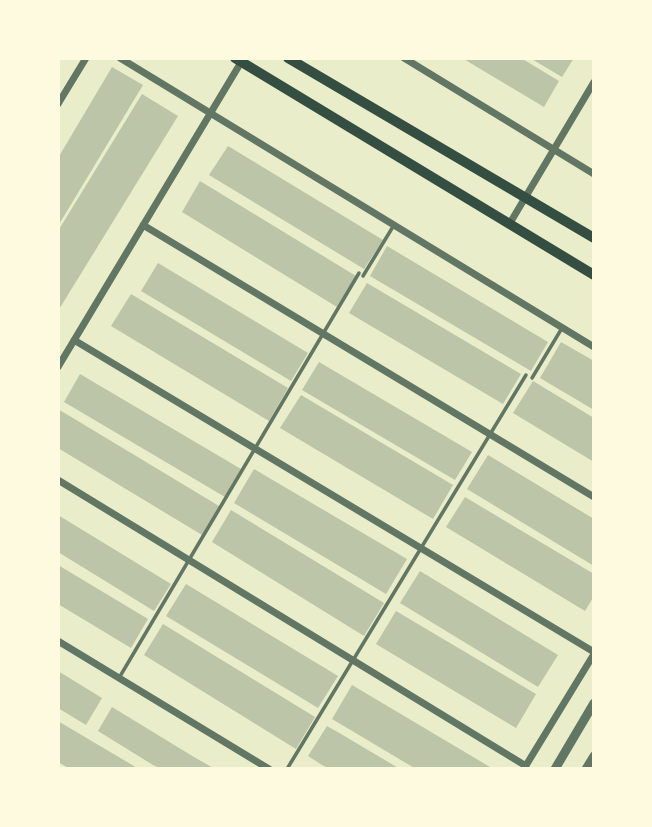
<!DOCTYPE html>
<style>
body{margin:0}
#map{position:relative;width:652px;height:827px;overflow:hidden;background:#e9edc9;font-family:"PT Sans Narrow",sans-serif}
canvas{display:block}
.frame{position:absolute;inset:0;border:60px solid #fefae0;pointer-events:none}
</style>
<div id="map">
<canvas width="652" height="827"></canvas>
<div class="frame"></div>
</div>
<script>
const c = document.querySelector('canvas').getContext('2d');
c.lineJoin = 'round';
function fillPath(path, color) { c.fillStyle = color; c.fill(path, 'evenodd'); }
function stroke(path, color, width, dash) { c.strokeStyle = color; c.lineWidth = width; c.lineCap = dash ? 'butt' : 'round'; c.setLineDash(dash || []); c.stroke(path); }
const building = new Path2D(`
 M 462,58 L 521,58 L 559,81 L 544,107 Z
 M 530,58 L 574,58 L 562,77 Z
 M 112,67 L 143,85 L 58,226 L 58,158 Z
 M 142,94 L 178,116 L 58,311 L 58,231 Z
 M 228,146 L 383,240 L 364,269 L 209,175 Z
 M 200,181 L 356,276 L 337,307 L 182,212 Z
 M 387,246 L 548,342 L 531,371 L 370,276 Z
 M 158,263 L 308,353 L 291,381 L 141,291 Z
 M 367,283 L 521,374 L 503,404 L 349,313 Z
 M 131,294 L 288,388 L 269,421 L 111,326 Z
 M 561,342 L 594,361 L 594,410 L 540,378 Z
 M 319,362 L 472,452 L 455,480 L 302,390 Z
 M 80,374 L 241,469 L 225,497 L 64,402 Z
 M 533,381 L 594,418 L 594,462 L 513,413 Z
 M 301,395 L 453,485 L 433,519 L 280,428 Z
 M 58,409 L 219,506 L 202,535 L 58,448 Z
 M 488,455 L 594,519 L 594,566 L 467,489 Z
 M 254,469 L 407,559 L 386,594 L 234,503 Z
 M 465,497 L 594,574 L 594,596 L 585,611 L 446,527 Z
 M 231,510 L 384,603 L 364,636 L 212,542 Z
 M 58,515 L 171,584 L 154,611 L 58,552 Z
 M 58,565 L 148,619 L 131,648 L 58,604 Z
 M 420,571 L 558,655 L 538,687 L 400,603 Z
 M 186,584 L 338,676 L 318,708 L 166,616 Z
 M 396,611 L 536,694 L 516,728 L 376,644 Z
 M 163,624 L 315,717 L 296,749 L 144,655 Z
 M 58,671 L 102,698 L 86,725 L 58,708 Z
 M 352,685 L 490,767 L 489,769 L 416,769 L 332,719 Z
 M 112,707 L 194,757 L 215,769 L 161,769 L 153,765 L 98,731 Z
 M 58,721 L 95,743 L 139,769 L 70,769 L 58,762 Z
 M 327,726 L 341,734 L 400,769 L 330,769 L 322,765 L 308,756 Z`);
const service = new Path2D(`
 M 363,276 L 394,225
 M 532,378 L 562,328
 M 119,678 L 359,273
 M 287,769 L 526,375`);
const minor = new Path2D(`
 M 120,58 L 594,347
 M 404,58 L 594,174
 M 58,104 L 86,58
 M 510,223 L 594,82
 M 143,225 L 594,497
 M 74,340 L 594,652
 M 58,367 L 243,59
 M 58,480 L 526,766
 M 58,641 L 269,769
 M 525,767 L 594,654`);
const tertiary = new Path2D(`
 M 555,769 L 594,703
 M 586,769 L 594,756`);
const secondary = new Path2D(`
 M 235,58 L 594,275
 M 288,58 L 594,238`);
fillPath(building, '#bcc5a7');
stroke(service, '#617663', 3.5);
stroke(minor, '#617663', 7);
stroke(tertiary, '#617663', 9);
stroke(secondary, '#344e41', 10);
</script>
